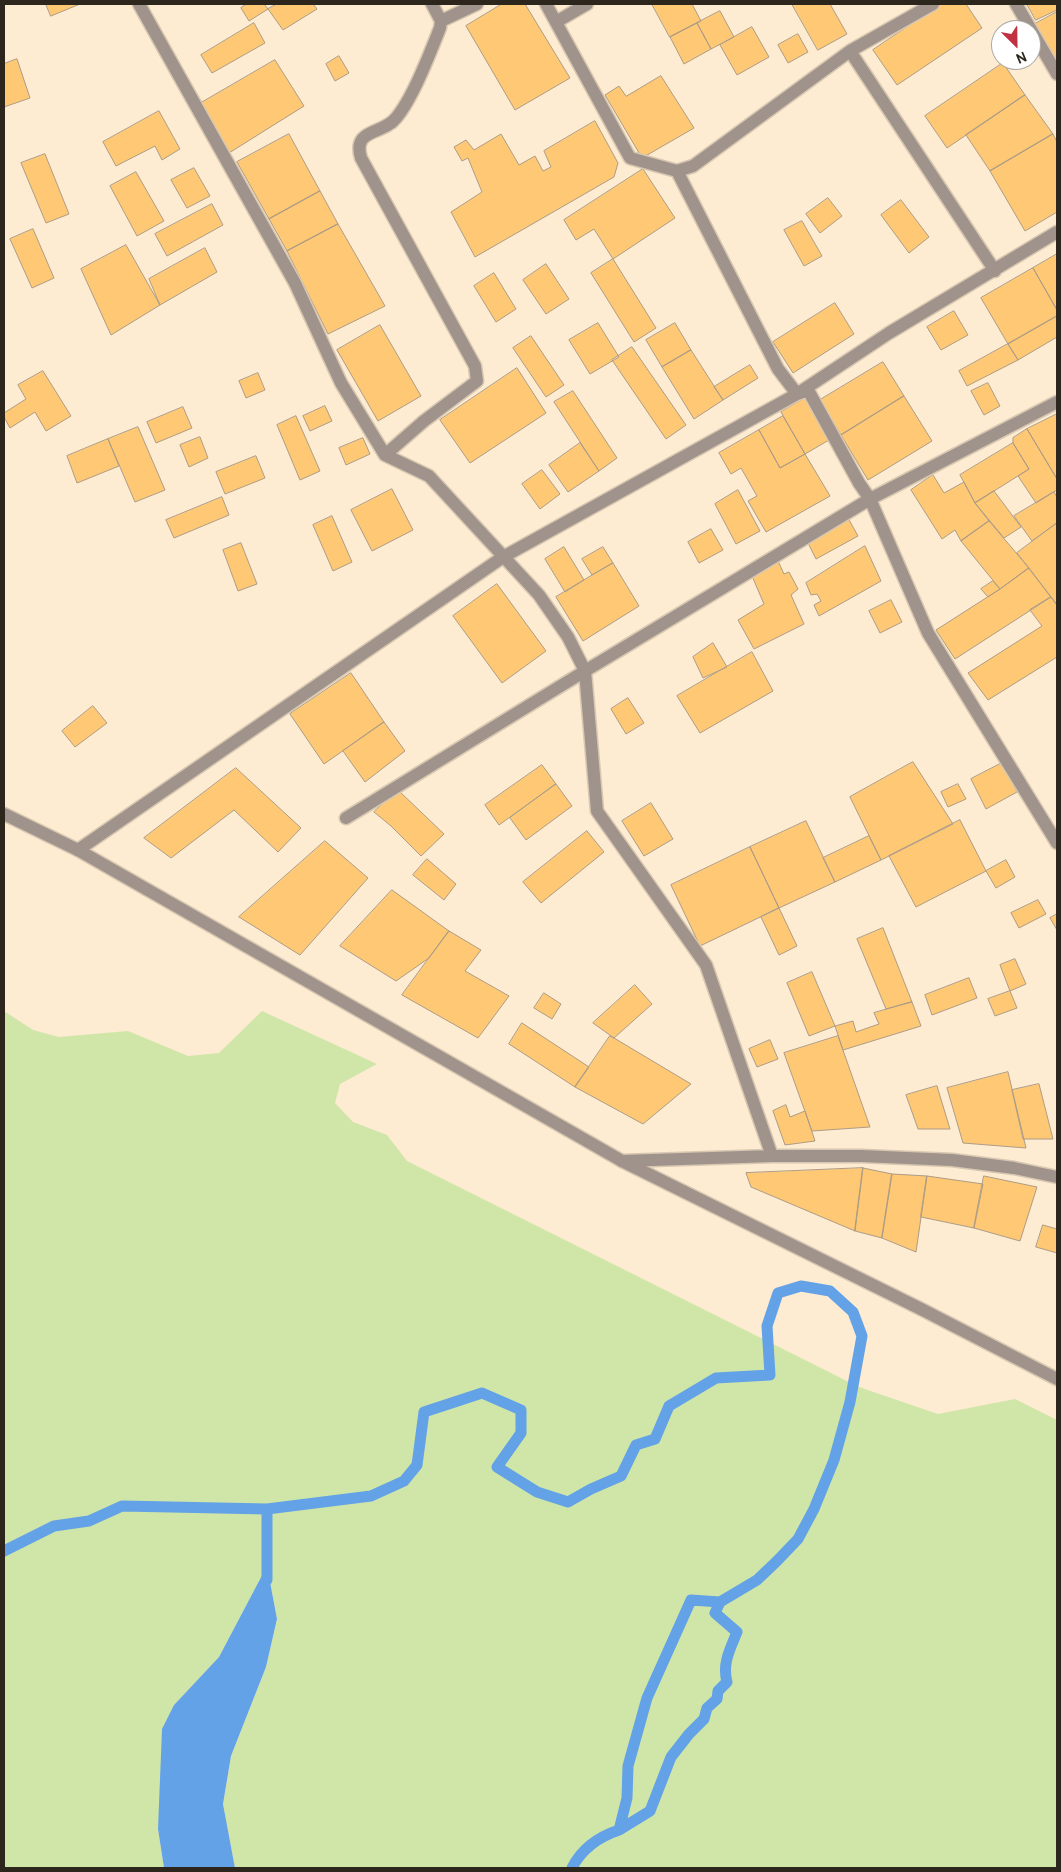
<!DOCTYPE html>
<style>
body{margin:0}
#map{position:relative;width:1061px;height:1872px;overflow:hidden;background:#fdebd2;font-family:Cabin,sans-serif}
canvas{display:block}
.frame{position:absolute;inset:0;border:5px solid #2d261c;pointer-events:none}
.north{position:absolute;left:991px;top:20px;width:50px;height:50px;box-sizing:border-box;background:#fff;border:1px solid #aba8a4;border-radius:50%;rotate:157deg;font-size:14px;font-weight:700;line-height:20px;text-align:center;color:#2d261c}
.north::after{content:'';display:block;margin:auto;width:18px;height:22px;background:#c13141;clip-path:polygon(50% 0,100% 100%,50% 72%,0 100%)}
</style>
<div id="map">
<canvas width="1061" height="1872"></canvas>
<div class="frame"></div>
<div class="north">N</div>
</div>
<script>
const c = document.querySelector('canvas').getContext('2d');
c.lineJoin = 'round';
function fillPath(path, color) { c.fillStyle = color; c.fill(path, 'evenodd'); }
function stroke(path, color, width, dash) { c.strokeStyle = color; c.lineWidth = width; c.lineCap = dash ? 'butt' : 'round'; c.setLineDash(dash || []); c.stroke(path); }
const green = new Path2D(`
 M 4,1011 L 33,1030 L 59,1037 L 128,1031 L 188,1056 L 219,1053 L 262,1011 L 377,1064 L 340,1084 L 335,1103 L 353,1122 L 387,1135 L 407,1161 L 859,1387 L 938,1414 L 1015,1399 L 1057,1420 L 1057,1868 L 235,1868 L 223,1804 L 231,1756 L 266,1667 L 277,1619 L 267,1567 L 219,1657 L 174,1705 L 158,1829 L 164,1868 L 4,1868 Z`);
const water = new Path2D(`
 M 267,1566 L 277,1619 L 266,1667 L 231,1756 L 223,1804 L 235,1868 L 164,1868 L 158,1829 L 162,1729 L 174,1705 L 219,1657 Z`);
const stream = new Path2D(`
 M 4,1551 L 54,1526 L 89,1521 L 122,1506 L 267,1509 L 371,1496 L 404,1481 L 417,1465 L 424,1412 L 482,1393 L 521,1410 L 521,1433 L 497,1467 L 537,1492 L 568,1502 L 591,1489 L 621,1476 L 636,1445 L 655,1439 L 669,1406 L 716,1378 L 770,1375 L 767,1326 L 778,1293 L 801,1286 L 830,1291 L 853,1312 L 862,1336 L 850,1402 L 834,1460 L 814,1509 L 798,1539 L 777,1561 L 757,1580 L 720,1602 L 691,1600 L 647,1698 L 628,1766 L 627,1798 L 619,1830 C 598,1837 582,1848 572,1868
 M 267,1580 L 267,1509
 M 619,1830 L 650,1811 L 671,1757 L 689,1734 L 704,1719 L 707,1708 L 717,1699 L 718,1691 L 727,1682 C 722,1664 730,1649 737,1632 L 715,1613 L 720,1602`);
const building = new Path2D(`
 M 46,4 L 80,4 L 51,16 Z
 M 247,4 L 264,4 L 268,9 L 249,21 L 241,8 Z
 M 277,4 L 313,4 L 317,9 L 283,30 L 268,9 Z
 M 502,4 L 525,4 L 570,78 L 515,110 L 466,26 Z
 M 652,4 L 692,4 L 701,21 L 670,37 Z
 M 792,4 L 830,4 L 847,34 L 818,50 Z
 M 941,4 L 966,4 L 982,28 L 897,85 L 873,50 Z
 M 1027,4 L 1057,4 L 1057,10 L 1036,20 Z
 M 720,11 L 734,37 L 711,49 L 697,23 Z
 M 1057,12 L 1057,62 L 1033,25 Z
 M 254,23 L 265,43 L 212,73 L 201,55 Z
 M 697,23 L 711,49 L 684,64 L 670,37 Z
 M 752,27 L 769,57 L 737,75 L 720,45 Z
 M 798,34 L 808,52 L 788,63 L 778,45 Z
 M 339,56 L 349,73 L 335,81 L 326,64 Z
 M 17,59 L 30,98 L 4,107 L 4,64 Z
 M 275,60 L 304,106 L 229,153 L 201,103 Z
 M 1003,63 L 1025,95 L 947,148 L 925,116 Z
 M 661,76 L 694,128 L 642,158 L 605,95 L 619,86 L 626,96 Z
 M 1025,95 L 1053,134 L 990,171 L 966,135 Z
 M 159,111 L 180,149 L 162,160 L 155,146 L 116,166 L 103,142 Z
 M 595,121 L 618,163 L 614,177 L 475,257 L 451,212 L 482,192 L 468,158 L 462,161 L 454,147 L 466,140 L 474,150 L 501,134 L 519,165 L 535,156 L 543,171 L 551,167 L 544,151 Z
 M 289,134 L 320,191 L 269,219 L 237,162 Z
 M 1053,134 L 1057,142 L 1057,212 L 1025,231 L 990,171 Z
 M 45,154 L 69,214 L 46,223 L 21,163 Z
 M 194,168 L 210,196 L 187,208 L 171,180 Z
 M 643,169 L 675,218 L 613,259 L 594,229 L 576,240 L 564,220 Z
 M 136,172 L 164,221 L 137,236 L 110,186 Z
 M 320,191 L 338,224 L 287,251 L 269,219 Z
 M 828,198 L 842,216 L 820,233 L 806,214 Z
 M 901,200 L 929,237 L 909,253 L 881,215 Z
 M 212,204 L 223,225 L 167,256 L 155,234 Z
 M 802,221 L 822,256 L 804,266 L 784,230 Z
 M 338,224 L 385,306 L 328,334 L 287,251 Z
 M 33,229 L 54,278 L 32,288 L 10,239 Z
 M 126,245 L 160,305 L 111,335 L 81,269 Z
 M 205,248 L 217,272 L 160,305 L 149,279 Z
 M 1057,254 L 1057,310 L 1033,268 Z
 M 613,259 L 656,328 L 634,342 L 591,273 Z
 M 546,264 L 569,299 L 546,314 L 523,280 Z
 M 1033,268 L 1057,310 L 1057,316 L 1008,344 L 981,298 Z
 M 494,273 L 516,309 L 496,322 L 474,286 Z
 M 835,303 L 854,334 L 793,373 L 773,342 Z
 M 954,311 L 968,335 L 941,350 L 927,327 Z
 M 1057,316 L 1057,337 L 1018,360 L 1008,344 Z
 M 598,323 L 619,357 L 590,374 L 569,340 Z
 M 675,323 L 691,350 L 662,367 L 646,340 Z
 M 380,325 L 421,396 L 378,421 L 337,350 Z
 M 531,336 L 564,385 L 546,397 L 513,348 Z
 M 1008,344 L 1018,360 L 967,386 L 959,371 Z
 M 632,347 L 686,425 L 666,439 L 612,360 Z
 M 691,350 L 723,400 L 694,419 L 662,367 Z
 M 883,362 L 904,396 L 841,435 L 820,400 Z
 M 750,365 L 758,378 L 723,400 L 714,387 Z
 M 517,368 L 546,413 L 470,463 L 440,420 Z
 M 43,371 L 71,416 L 46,431 L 35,412 L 10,428 L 4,417 L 4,413 L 26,399 L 18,385 Z
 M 258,373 L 265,390 L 246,398 L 239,381 Z
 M 988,383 L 1000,406 L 984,415 L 971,391 Z
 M 573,391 L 617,458 L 599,471 L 554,402 Z
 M 904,396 L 932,441 L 868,480 L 841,435 Z
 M 805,398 L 829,440 L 805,454 L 781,412 Z
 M 325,406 L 332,421 L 310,431 L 303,416 Z
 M 183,407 L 192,428 L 156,443 L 147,422 Z
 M 1057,414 L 1057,479 L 1027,429 Z
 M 296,416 L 320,471 L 300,480 L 277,425 Z
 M 783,416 L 805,454 L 780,468 L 759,430 Z
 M 138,427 L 165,490 L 135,502 L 108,439 Z
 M 1027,429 L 1057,479 L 1057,490 L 1036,503 L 1018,476 L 1029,469 L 1013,443 L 1013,438 Z
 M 759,430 L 780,468 L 805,454 L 830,496 L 766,532 L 748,501 L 757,496 L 741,468 L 731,474 L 719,453 Z
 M 200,437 L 208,458 L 189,467 L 180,445 Z
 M 363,438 L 370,454 L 346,465 L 339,448 Z
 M 108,439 L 119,466 L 77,483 L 67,456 Z
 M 580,443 L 599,471 L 568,492 L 549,465 Z
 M 1013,443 L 1029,469 L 975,503 L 960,475 Z
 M 256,456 L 265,478 L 225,494 L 216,472 Z
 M 542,470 L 560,494 L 540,509 L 522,484 Z
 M 933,475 L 944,493 L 964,482 L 975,503 L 989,521 L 961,541 L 955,530 L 942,539 L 911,490 Z
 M 392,489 L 413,530 L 372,551 L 351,510 Z
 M 738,490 L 760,531 L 736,544 L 715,504 Z
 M 994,491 L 1021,527 L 1004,538 L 975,503 Z
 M 1054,492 L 1057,497 L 1057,523 L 1032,541 L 1014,516 Z
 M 222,497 L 229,515 L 174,538 L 166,520 Z
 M 332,516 L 352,562 L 333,571 L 313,525 Z
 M 848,518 L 858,536 L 816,559 L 807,541 Z
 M 989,521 L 1029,568 L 1000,589 L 961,541 Z
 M 1057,523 L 1057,605 L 1017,553 Z
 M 711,529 L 723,550 L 699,563 L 688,542 Z
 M 241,543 L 257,584 L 238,591 L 223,550 Z
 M 865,546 L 881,581 L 819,616 L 814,605 L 821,601 L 817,594 L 811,595 L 806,583 Z
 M 564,547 L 584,580 L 565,592 L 545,559 Z
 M 603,547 L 613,563 L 592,575 L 582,559 Z
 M 778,561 L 784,574 L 789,572 L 798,589 L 791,595 L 804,624 L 754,649 L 738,620 L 764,604 L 752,576 Z
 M 613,563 L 639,606 L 583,641 L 556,597 Z
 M 1029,568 L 1051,597 L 955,659 L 936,630 L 1000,589 Z
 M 993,581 L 1000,589 L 988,597 L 981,589 Z
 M 497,584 L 546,651 L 502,683 L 453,616 Z
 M 1051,597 L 1057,605 L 1057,657 L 988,700 L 968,673 L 1042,626 L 1030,610 Z
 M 891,600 L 902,622 L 880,633 L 869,611 Z
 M 713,643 L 727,667 L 703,678 L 693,657 Z
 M 752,652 L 773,691 L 700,733 L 677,696 Z
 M 351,673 L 384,722 L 324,764 L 290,714 Z
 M 628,698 L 644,723 L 626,734 L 611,709 Z
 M 93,706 L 107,723 L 75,747 L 62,731 Z
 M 384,722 L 405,751 L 365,782 L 343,751 Z
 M 913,762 L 953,824 L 881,860 L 850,797 Z
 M 1002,763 L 1017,792 L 986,809 L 971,779 Z
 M 542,765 L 556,784 L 499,825 L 485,805 Z
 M 236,768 L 301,828 L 278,852 L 234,810 L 171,858 L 144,838 Z
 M 556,784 L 572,806 L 526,840 L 510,818 Z
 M 958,784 L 966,799 L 948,807 L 941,792 Z
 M 398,790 L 444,834 L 421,856 L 391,826 L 374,812 Z
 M 651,803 L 673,839 L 644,856 L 622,821 Z
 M 960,820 L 986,871 L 916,907 L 889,856 Z
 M 806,821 L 835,882 L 779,908 L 750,847 Z
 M 587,831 L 604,852 L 541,903 L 523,882 Z
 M 869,836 L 881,860 L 835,882 L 823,858 Z
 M 325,841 L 368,878 L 300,955 L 239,917 Z
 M 750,847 L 779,908 L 700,946 L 671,885 Z
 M 427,859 L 456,884 L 444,900 L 413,875 Z
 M 1006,860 L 1015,877 L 996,888 L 986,871 Z
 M 392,890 L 449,931 L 429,958 L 396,981 L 340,946 Z
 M 1038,900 L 1046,914 L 1019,928 L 1011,913 Z
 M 779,908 L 797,946 L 779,955 L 761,917 Z
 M 1057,914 L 1057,930 L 1050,918 Z
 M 883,928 L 912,1002 L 886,1009 L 857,939 Z
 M 449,931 L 481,950 L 465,971 L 509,996 L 478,1038 L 402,995 Z
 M 1015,959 L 1026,984 L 1010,991 L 1000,965 Z
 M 812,972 L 835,1026 L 809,1036 L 787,983 Z
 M 969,978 L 977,998 L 932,1015 L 925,995 Z
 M 635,985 L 652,1004 L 614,1038 L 593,1023 Z
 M 1010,991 L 1017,1008 L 995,1016 L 988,999 Z
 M 544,993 L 561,1004 L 552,1019 L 534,1008 Z
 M 912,1002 L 921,1026 L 843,1050 L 835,1026 L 853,1021 L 856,1032 L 879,1024 L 874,1013 Z
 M 522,1023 L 589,1067 L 575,1087 L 509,1044 Z
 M 610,1036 L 614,1038 L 691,1084 L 643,1124 L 575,1087 Z
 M 838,1036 L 870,1127 L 812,1131 L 784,1053 Z
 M 770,1040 L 778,1059 L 757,1067 L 749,1049 Z
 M 1008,1072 L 1026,1148 L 963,1143 L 947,1088 Z
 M 1039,1084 L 1053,1139 L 1023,1139 L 1012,1090 Z
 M 937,1086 L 950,1129 L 918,1129 L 906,1095 Z
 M 786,1105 L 790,1117 L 805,1111 L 815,1141 L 785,1145 L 773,1111 Z
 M 863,1168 L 892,1174 L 882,1238 L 855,1231 Z
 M 863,1168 L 855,1231 L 751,1187 L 746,1173 Z
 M 892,1174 L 927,1176 L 916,1252 L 882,1238 Z
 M 927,1176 L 983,1184 L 974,1228 L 921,1217 Z
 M 984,1176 L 1037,1187 L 1020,1241 L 974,1228 Z
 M 1043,1225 L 1057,1229 L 1057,1253 L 1036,1247 Z`);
const minor = new Path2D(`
 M 139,4 L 295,283 L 341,383 L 385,455 L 429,476 L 539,595 L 568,637 L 585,671 L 597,811 L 706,965 L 772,1156
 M 546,4 L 630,158 L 677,171 L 693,166 L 850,51 L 933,4
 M 1016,4 L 1057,74
 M 441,21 L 477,4
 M 556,22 L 587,4
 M 850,51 L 995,271
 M 677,171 L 778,369 L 797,394 L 808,390 L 859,483 L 870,499 L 928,633 L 1057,843
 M 385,455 L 424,421 L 477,381 L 475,366 L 361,158 C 352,128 383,135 396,118 C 413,98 430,53 440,28 L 441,21 L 432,4
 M 346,818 L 585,671 L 870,499 L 1057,402
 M 78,850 L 503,557 L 797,394 L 889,333 L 1057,232
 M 622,1161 L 772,1156 L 862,1156 L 952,1160 L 1014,1168 L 1057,1177`);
const tertiary = new Path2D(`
 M 4,814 L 78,850 L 622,1161 L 921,1309 L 1057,1379`);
fillPath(green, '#d0e6a9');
fillPath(water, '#63a2e6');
stroke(stream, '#63a2e6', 11);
fillPath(building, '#fec874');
stroke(building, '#ad9c84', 1);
stroke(minor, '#d8c8b1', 15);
stroke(tertiary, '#d8c8b1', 15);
stroke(minor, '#9f938c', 12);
stroke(tertiary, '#9f938c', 12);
</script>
